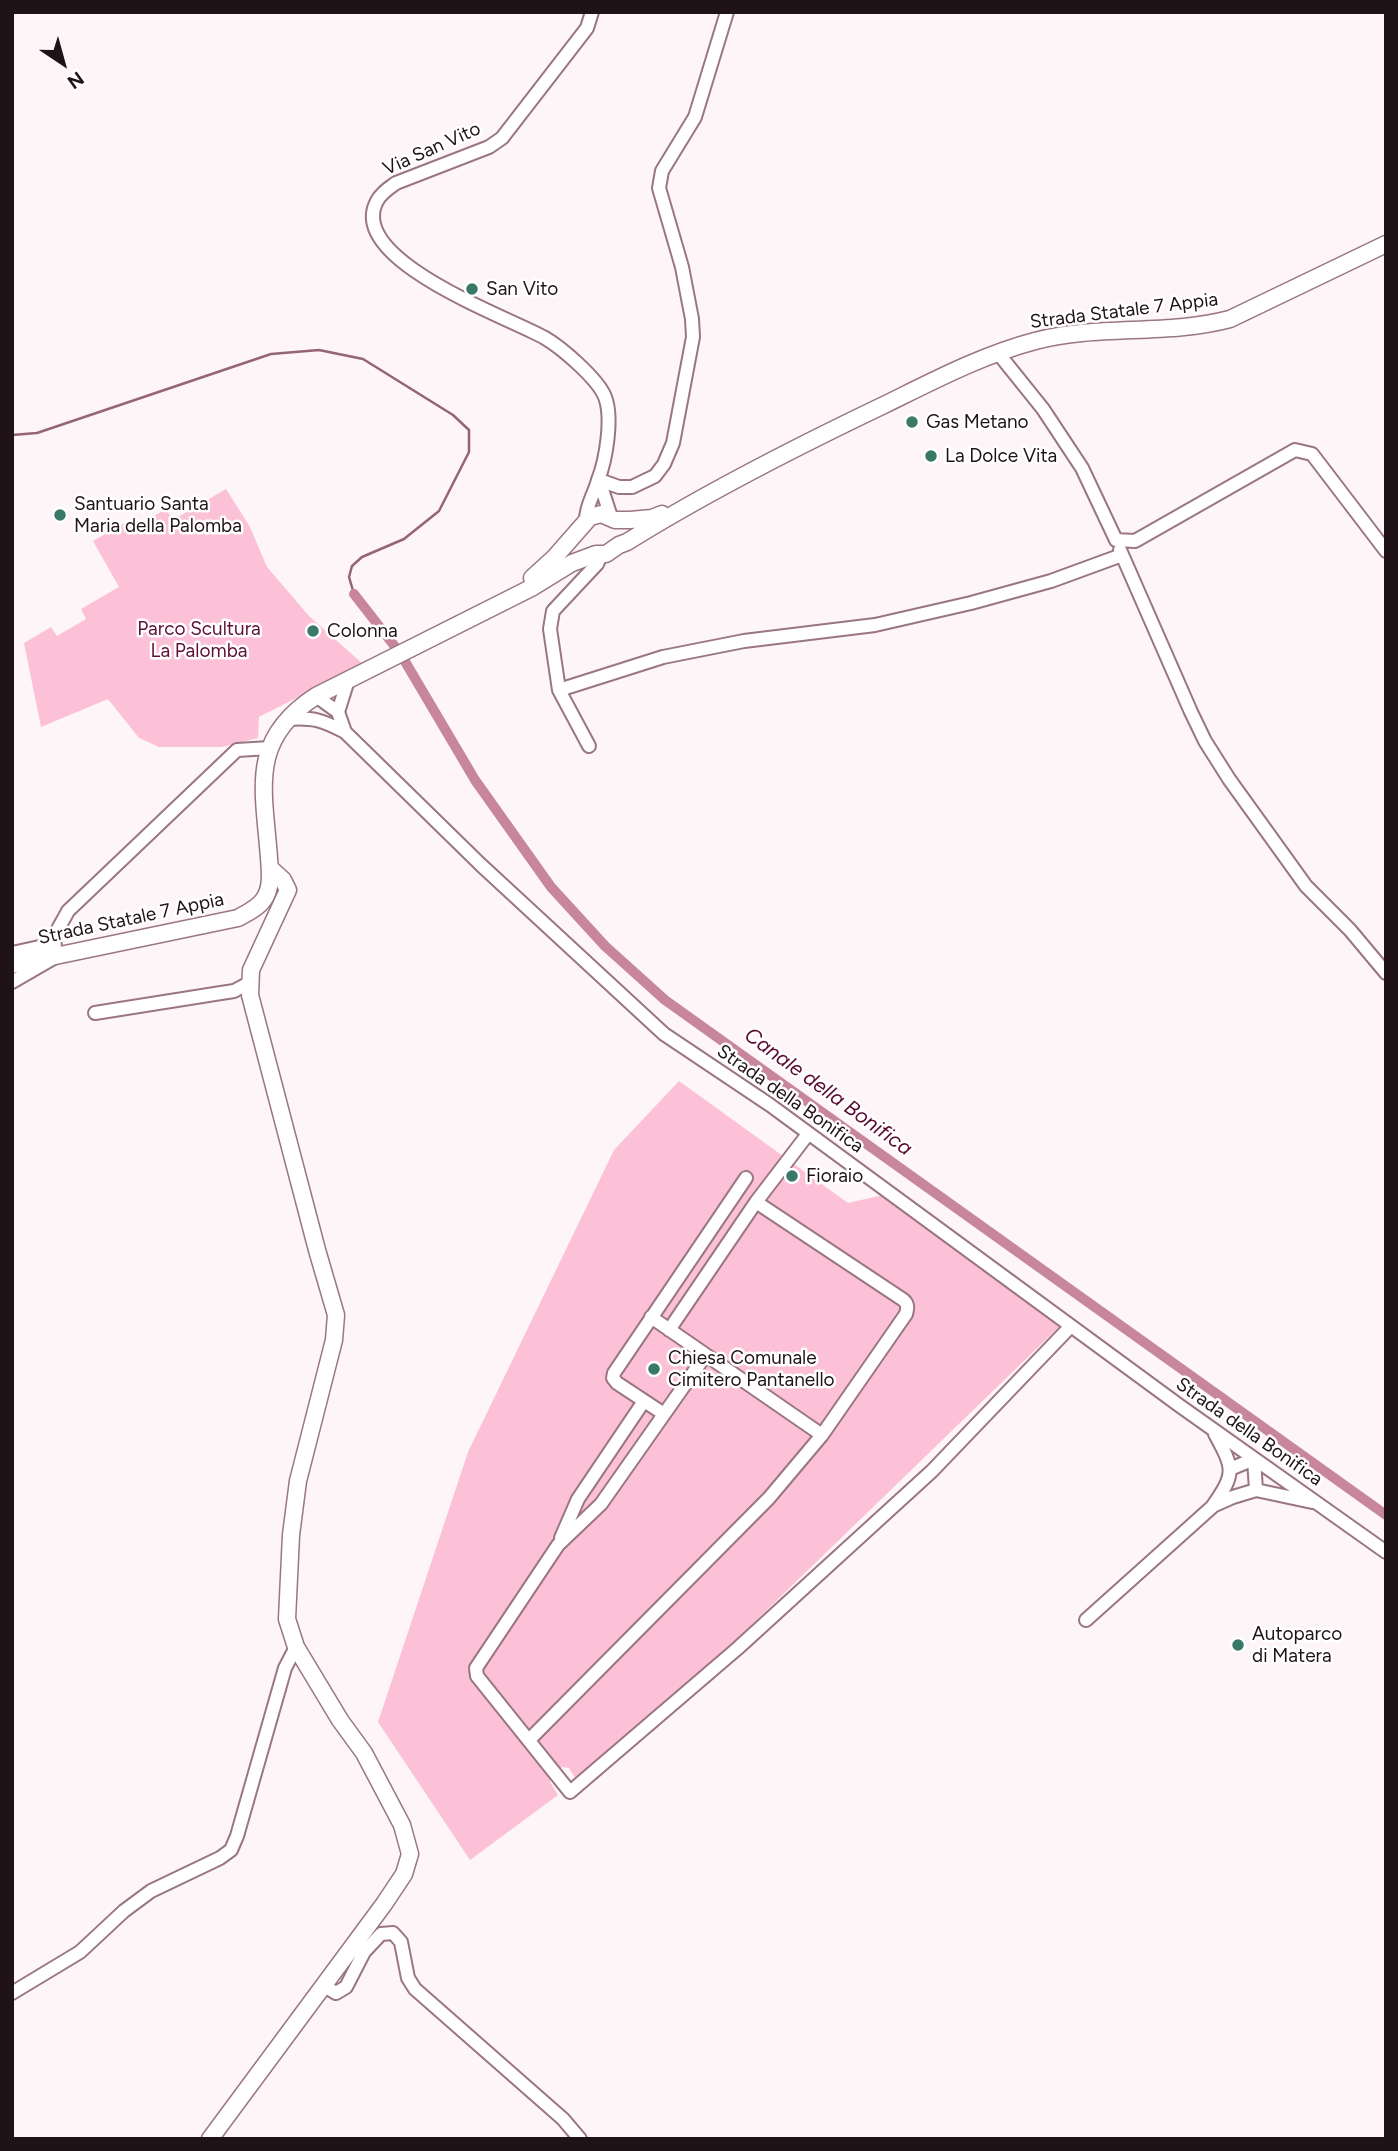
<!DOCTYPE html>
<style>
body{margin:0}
#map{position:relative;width:1398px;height:2151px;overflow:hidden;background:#fdf5f7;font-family:Figtree,sans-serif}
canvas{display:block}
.frame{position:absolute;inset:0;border:14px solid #201318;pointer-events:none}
.north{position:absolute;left:28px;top:28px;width:70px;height:70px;-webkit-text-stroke:5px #fff;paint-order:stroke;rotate:144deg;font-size:19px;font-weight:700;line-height:28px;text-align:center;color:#201318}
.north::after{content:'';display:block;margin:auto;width:24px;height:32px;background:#201318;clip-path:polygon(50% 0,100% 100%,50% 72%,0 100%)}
</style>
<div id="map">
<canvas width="1398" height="2151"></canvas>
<div class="frame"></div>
<div class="north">N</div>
</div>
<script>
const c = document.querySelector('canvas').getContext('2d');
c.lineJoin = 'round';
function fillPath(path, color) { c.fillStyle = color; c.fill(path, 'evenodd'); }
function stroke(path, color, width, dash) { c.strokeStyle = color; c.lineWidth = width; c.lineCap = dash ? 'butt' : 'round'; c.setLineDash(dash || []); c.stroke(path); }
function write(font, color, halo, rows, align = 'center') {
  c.font = font + ' Figtree,sans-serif'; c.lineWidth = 5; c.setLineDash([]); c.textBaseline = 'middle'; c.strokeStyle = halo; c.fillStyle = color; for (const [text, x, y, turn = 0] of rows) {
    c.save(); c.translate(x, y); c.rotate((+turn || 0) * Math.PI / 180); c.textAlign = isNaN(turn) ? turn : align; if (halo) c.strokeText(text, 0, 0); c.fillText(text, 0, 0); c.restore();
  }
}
const green = new Path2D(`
 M 226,489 L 250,527 L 267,567 L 309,616 L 363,664 L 259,717 L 258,738 L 222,747 L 159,747 L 139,738 L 108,699 L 41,727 L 24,643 L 51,627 L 57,636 L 86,619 L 81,609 L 119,587 L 93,541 L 135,517 L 140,524 L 166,509 L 173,520 Z
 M 679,1081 L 848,1203 L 883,1195 L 1059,1327 L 710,1665 L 575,1778 L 569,1768 L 562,1767 L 552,1774 L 550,1782 L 558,1795 L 470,1860 L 378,1722 L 468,1452 L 614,1150 Z`);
const stream = new Path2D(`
 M 12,435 L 37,433 L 271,354 L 319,350 L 363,359 L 453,415 L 469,430 L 469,452 L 439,511 L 404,539 L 362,557 L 352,566 L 349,577 L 354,594`);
const canal = new Path2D(`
 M 354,594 L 400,653 L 475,780 L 551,887 L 605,946 L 665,1000 L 1386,1515`);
const minor = new Path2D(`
 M 998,353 L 1043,409 L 1082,468 L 1116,540 L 1135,541 L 1295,450 L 1312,454 L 1386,551
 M 599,480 L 619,487 L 632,487 L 655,476 L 664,464 L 673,443 L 693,337 L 692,319 L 682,267 L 659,188 L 662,171 L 695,117 L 727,12
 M 599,480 L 611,517
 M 586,520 C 586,505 594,495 598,480 C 606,460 613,418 605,397 C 598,379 562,348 545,338 C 510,318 345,260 377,201 C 381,193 389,188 396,183 L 489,147 L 502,138 L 587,28 L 592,12
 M 1120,550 L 1191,712 L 1205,741 L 1229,779 L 1306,886 L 1350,930 L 1386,973
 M 559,690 L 663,657 L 744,641 L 875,625 L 971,603 L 1051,581 L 1122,555
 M 316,696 L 338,712 L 345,732
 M 338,712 L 348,680
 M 287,719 C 313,717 322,720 345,732 L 481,865 L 664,1034 L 770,1105 L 1180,1406 L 1386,1552
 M 589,746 L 559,690 L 550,629 L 553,611 L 597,564 L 601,555
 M 12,953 L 53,944
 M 12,982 L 57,956 C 50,935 59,929 68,911 L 237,750 L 270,748
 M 95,1013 L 221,993 L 234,991 L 249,983
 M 651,1317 L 822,1435
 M 669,1330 L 756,1202 L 808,1134
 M 705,1356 L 601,1504 L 558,1545 L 476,1668 L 477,1676 L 570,1792 L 738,1648 L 932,1471 L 1071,1326
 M 664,1414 L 617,1383 L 613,1378 L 614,1373 L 746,1178
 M 1230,1469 L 1254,1459 L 1256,1490
 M 1215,1505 L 1233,1497 L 1256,1490 L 1312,1502
 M 561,1538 L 578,1499 L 644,1401
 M 1086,1620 L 1212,1507 C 1236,1473 1234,1469 1215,1434
 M 529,1740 L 769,1498 L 822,1435 L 906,1314 C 908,1307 908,1303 902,1299 L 756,1202
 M 324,1986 L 336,1993 L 346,1987 L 364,1952 L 381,1934 L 393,1933 L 401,1942 L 408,1978 L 415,1989 L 563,2119 L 580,2139
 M 12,1993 L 80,1952 L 124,1911 L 151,1891 L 220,1858 L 231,1850 L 237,1836 L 285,1668 L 296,1647`);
const major = new Path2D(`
 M 532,578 L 554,558 L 590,517 L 601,514 L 615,520 L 630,520 L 652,518 L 662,514
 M 12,965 L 238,918 C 247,913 258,908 264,899 C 272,887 270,872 269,858 C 264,789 248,740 316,696 L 533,587 L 572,563 L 596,554 L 606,554 L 619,545 L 627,542 C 709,491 796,447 884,405 C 933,381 982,355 1035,341 C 1099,324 1166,336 1230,319 L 1386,244
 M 210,2139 L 384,1904 L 404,1874 L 410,1854 L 402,1825 L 364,1753 L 340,1720 L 296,1647 L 287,1619 L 291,1535 L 298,1481 L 334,1340 L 336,1315 L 317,1250 L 250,995 L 251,970 L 288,890 L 283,880 L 270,868`);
const markers = [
 [472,289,7,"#397968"],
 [912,422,7,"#397968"],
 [931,456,7,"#397968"],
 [60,515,7,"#397968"],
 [313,631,7,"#397968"],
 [792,1176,7,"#397968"],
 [654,1369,7,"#397968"],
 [1238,1645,7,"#397968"]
];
const streetNames = [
 ["Via San Vito",432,149,-24],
 ["Strada Statale 7 Appia",1124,311,-7],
 ["Strada Statale 7 Appia",131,919,-12],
 ["Strada della Bonifica",790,1099,35],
 ["Strada della Bonifica",1249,1432,35]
];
const poiNames = [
 ["San Vito",486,289],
 ["Gas Metano",926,422],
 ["La Dolce Vita",945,456],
 ["Santuario Santa",74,504],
 ["Maria della Palomba",74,526],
 ["Colonna",327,631],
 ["Fioraio",806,1176],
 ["Chiesa Comunale",668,1358],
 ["Cimitero Pantanello",668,1380],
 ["Autoparco",1252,1634],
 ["di Matera",1252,1656]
];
const parkNames = [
 ["Parco Scultura",199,629],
 ["La Palomba",199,651]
];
const waterNames = [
 ["Canale della Bonifica",828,1092,36]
];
fillPath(green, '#fcc1d6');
stroke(stream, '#956476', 2.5);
stroke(canal, '#c7869e', 10);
stroke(minor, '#9a7683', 16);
stroke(major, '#9a7683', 19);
stroke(minor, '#fff', 12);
stroke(major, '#fff', 16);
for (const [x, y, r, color] of markers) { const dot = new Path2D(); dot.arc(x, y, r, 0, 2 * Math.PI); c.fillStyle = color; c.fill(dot); stroke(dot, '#fff', 2.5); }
write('19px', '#201318', '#fff', streetNames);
write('19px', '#201318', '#fff', poiNames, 'left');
write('19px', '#5e1037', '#fff', parkNames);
write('italic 21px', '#590a33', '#fff', waterNames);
</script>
